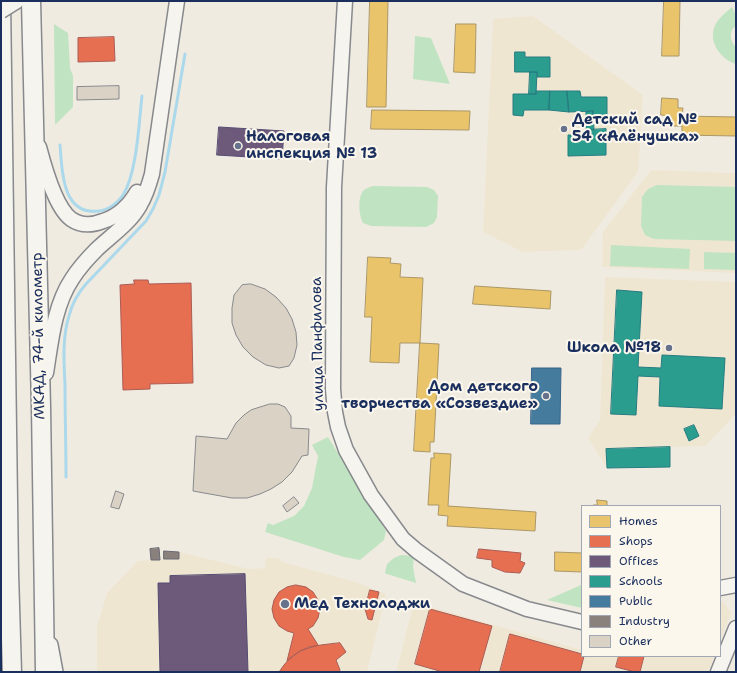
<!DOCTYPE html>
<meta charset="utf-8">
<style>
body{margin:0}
#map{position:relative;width:737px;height:673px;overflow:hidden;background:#f0ebe1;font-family:"Shantell Sans",sans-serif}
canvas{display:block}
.frame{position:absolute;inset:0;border:2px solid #1b2f5e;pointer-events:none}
.legend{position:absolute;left:581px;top:505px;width:140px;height:152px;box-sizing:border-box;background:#fbf7ec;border:1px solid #a1a7b3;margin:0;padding:5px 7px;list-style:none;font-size:12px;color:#1b2f5e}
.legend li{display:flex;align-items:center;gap:8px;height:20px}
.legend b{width:20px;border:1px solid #a1a7b3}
</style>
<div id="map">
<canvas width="737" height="673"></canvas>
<div class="frame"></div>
<ul class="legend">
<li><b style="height:11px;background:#e9c46a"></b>Homes</li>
<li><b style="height:11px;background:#e76f51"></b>Shops</li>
<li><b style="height:11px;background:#6d597a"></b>Offices</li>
<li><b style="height:11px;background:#2a9d8f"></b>Schools</li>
<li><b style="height:11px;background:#457b9d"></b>Public</li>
<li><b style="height:11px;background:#8a817c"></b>Industry</li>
<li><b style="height:11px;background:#dad2c4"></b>Other</li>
</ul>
</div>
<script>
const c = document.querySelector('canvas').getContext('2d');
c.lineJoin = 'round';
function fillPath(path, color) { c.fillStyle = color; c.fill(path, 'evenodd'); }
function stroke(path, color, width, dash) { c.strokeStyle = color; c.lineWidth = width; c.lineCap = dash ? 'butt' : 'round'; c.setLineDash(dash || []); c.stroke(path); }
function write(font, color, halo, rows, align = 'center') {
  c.font = font + ' "Shantell Sans",sans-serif'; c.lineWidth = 4; c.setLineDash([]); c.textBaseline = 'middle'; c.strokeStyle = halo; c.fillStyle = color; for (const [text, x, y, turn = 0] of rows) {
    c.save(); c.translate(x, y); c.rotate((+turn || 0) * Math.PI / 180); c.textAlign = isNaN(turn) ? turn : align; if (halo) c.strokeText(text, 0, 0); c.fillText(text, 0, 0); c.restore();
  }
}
const built = new Path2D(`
 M 533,16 L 643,95 L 638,172 L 581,250 L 523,252 L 483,232 L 493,19 Z
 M 651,170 L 736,173 L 736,273 L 602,267 L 603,232 Z
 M 605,277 L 736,282 L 736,414 L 705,446 L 607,449 L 607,468 L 588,438 L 600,420 Z
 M 164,551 L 179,552 L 249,569 L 265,568 L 266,558 L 278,558 L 282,562 L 356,582 L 386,594 L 367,672 L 97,672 L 97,626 L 107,593 L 138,561 L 164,559 Z
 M 723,601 L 731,613 L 720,641 L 720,602 Z
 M 414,602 L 582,650 L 582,656 L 714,656 L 708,672 L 396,672 Z`);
const green = new Path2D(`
 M 732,7 L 736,15 L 736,26 C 728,31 730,41 736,47 L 736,64 C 722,60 709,44 714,28 C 717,19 725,13 732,7 Z
 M 54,24 L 68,33 L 70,68 L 73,76 L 73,107 L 55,125 Z
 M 415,36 L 431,38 L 450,84 L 413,79 Z
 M 657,185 L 736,187 L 736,241 L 654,239 L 645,235 L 641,226 L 642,197 L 648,189 Z
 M 373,186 L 427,187 L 434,190 L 438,196 L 437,217 L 434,223 L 426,227 L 371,226 L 363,223 C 359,215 357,197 364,190 C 366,188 370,187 373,186 Z
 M 611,245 L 690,249 L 689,269 L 610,266 Z
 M 704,252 L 736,253 L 736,270 L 704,269 Z
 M 328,437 L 386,531 L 384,540 L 360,560 L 344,557 L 265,532 L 268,523 L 273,525 L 294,516 L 304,506 L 312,488 L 318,456 L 312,445 Z
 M 401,555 L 414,556 L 413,567 L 416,583 L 387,574 L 385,573 L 387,564 L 394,558 Z
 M 581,585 L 582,608 L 547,600 Z`);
const homes = new Path2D(`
 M 370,1 L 388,1 L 386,107 L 367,107 Z
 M 664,1 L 680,1 L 679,56 L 662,56 Z
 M 456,24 L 476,24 L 475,73 L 454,72 Z
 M 662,98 L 678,99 L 678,108 L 683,108 L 682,116 L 736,117 L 736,136 L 682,135 L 682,126 L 671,126 L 671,116 L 661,115 Z
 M 372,110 L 470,111 L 469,130 L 371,129 Z
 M 368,257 L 391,258 L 390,263 L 401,264 L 400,277 L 423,278 L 420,343 L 400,343 L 399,363 L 370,362 L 372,317 L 365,317 Z
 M 475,286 L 551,291 L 550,309 L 473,304 Z
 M 420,343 L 439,344 L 434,442 L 430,442 L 430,452 L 414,451 Z
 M 434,453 L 451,454 L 448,506 L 536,512 L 535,531 L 447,526 L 448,516 L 438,515 L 439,505 L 428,505 L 431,458 L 434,458 Z
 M 597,500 L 607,501 L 607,506 L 593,506 L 593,505 L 597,505 Z
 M 555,552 L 582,553 L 582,572 L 555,571 Z`);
const shops = new Path2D(`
 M 114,37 L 115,61 L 78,62 L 78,38 Z
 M 134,280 L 148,280 L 149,284 L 191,283 L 193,383 L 150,384 L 150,389 L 123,390 L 120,285 L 134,284 Z
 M 479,549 L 521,553 L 520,561 L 525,563 L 520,573 L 505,572 L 492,567 L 492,560 L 477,558 Z
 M 296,585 L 306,587 L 313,592 L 318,600 L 320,609 L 318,618 L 313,626 L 308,629 L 318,645 L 300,651 L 287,661 L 294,633 L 287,631 L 279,626 L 274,618 L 272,609 L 274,600 L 279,592 L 287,587 Z
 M 370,590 L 379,592 L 372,620 L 368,619 L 365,609 Z
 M 430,609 L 492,626 L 479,672 L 443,672 L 415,664 Z
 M 510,634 L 582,654 L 582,656 L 584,656 L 580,672 L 500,672 Z
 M 340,643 L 346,652 L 336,660 L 340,670 L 339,672 L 279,672 L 284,665 L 291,657 L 300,651 L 309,647 L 321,645 Z
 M 619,656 L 644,656 L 640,672 L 635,672 L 616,667 Z`);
const offices = new Path2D(`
 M 219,127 L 284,131 L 282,159 L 217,155 Z
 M 245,574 L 248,672 L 160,672 L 158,583 L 170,583 L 170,576 Z`);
const schools = new Path2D(`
 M 515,52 L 525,52 L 525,57 L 550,57 L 550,77 L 537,77 L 537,72 L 515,72 Z
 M 530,72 L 537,72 L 536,94 L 529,94 Z
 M 536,91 L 550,91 L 549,110 L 524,110 L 523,116 L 513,115 L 513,94 L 536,94 Z
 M 550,91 L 567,91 L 569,112 L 549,110 Z
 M 567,91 L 580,91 L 581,97 L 607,97 L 607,119 L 593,120 L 593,111 L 569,112 Z
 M 593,111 L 594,130 L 586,130 L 586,112 Z
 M 606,129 L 606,155 L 568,156 L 568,135 L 586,135 L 586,130 Z
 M 617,290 L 642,292 L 638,367 L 661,368 L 662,355 L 725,358 L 722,409 L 659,406 L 660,377 L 638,376 L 636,415 L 611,414 Z
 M 694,425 L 699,436 L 689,441 L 684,429 Z
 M 670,447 L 670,467 L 607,468 L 606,449 Z`);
const public = new Path2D(`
 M 532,368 L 561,368 L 560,424 L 531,424 Z`);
const industry = new Path2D(`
 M 159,548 L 160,560 L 151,560 L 150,549 Z
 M 164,551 L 179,552 L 179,559 L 164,559 Z`);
const stream = new Path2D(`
 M 60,145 C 62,171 62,216 99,211 C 108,210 118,203 123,195 C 137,173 139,122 142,96
 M 66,477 C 66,446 65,416 65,385 C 64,363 62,338 69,316 C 72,304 78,293 86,284 L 146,221 L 153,209 L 159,195 L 165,172 L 185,54`);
const building = new Path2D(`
 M 119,86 L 119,99 L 77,100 L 77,87 Z
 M 251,284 L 265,289 L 276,297 L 286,308 L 292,319 L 296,332 L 297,345 L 294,358 L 289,366 L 279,368 L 266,365 L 253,357 L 243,347 L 236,335 L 232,323 L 232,308 L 234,295 L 242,285 Z
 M 270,404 L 278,404 L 285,407 L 291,416 L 291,428 L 309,429 L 308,455 L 302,456 L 292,472 L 282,482 L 271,489 L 260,494 L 247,498 L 232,498 L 193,491 L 196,436 L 227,439 L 236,423 L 244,415 L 251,410 Z
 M 116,491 L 124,494 L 119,509 L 111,507 Z
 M 294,497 L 299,503 L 287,512 L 283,506 Z`);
const secondary = new Path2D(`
 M 345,1 L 334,187 L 333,389 L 335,412 L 338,427 L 346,450 L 371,495 L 403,539 L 417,551 L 463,584 L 527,609 L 582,622
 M 39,147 C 44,166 55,207 71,219 C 81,226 93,225 103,221 C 119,216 129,206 137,192
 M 46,373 C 51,342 54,306 72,279 C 79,268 88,258 97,249 C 112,235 130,223 140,205 C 146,195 149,185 152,174 L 177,1
 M 720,588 L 736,585
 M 718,672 L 736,628`);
const primary = new Path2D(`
 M 50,645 L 55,672`);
const highway = new Path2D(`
 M 1,1 L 9,573 L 12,672
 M 31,1 L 41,407 L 45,672`);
const secondaryBridge = new Path2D(`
 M 1,11 L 17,1`);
const markers = [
 [564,129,4,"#66718c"],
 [238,146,4,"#66718c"],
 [669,348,4,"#66718c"],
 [546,396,4,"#66718c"],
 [285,604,5,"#66718c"]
];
const poiNames = [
 ["Детский сад №",572,120],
 ["54 «Алёнушка»",572,137],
 ["Налоговая",246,137],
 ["инспекция № 13",246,154],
 ["Школа №18",661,348,"right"],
 ["Дом детского",538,387,"right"],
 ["творчества «Созвездие»",538,404,"right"],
 ["Мед Технолоджи",294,604]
];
const streetNames = [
 ["МКАД, 74-й километр",39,336,-91],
 ["улица Панфилова",318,344,-91]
];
fillPath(built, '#efe6d2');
fillPath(green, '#c0e3c2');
fillPath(homes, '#e9c46a');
stroke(homes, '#ab9766', 1);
fillPath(shops, '#e76f51');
stroke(shops, '#aa5c55', 1);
fillPath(offices, '#6d597a');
stroke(offices, '#544c72', 1);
fillPath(schools, '#2a9d8f');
stroke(schools, '#267c80', 1);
fillPath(public, '#457b9d');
stroke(public, '#38648a', 1);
fillPath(industry, '#8a817c');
stroke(industry, '#696873', 1);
stroke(stream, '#abd9eb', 3);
fillPath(building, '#dad2c4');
stroke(building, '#87898d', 1);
stroke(secondary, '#87898d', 17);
stroke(primary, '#87898d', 18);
stroke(highway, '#87898d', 21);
stroke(secondary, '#f5f4ef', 14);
stroke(primary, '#f5f4ef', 15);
stroke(highway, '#f5f4ef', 18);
stroke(secondaryBridge, '#87898d', 17, []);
stroke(secondaryBridge, '#f5f4ef', 14);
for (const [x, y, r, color] of markers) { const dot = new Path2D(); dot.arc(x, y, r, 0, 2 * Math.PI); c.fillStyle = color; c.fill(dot); stroke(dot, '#fbf7ec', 1.5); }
write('bold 15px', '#1b2f5e', '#fbf7ec', poiNames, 'left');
write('15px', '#1b2f5e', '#fbf7ec', streetNames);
</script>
